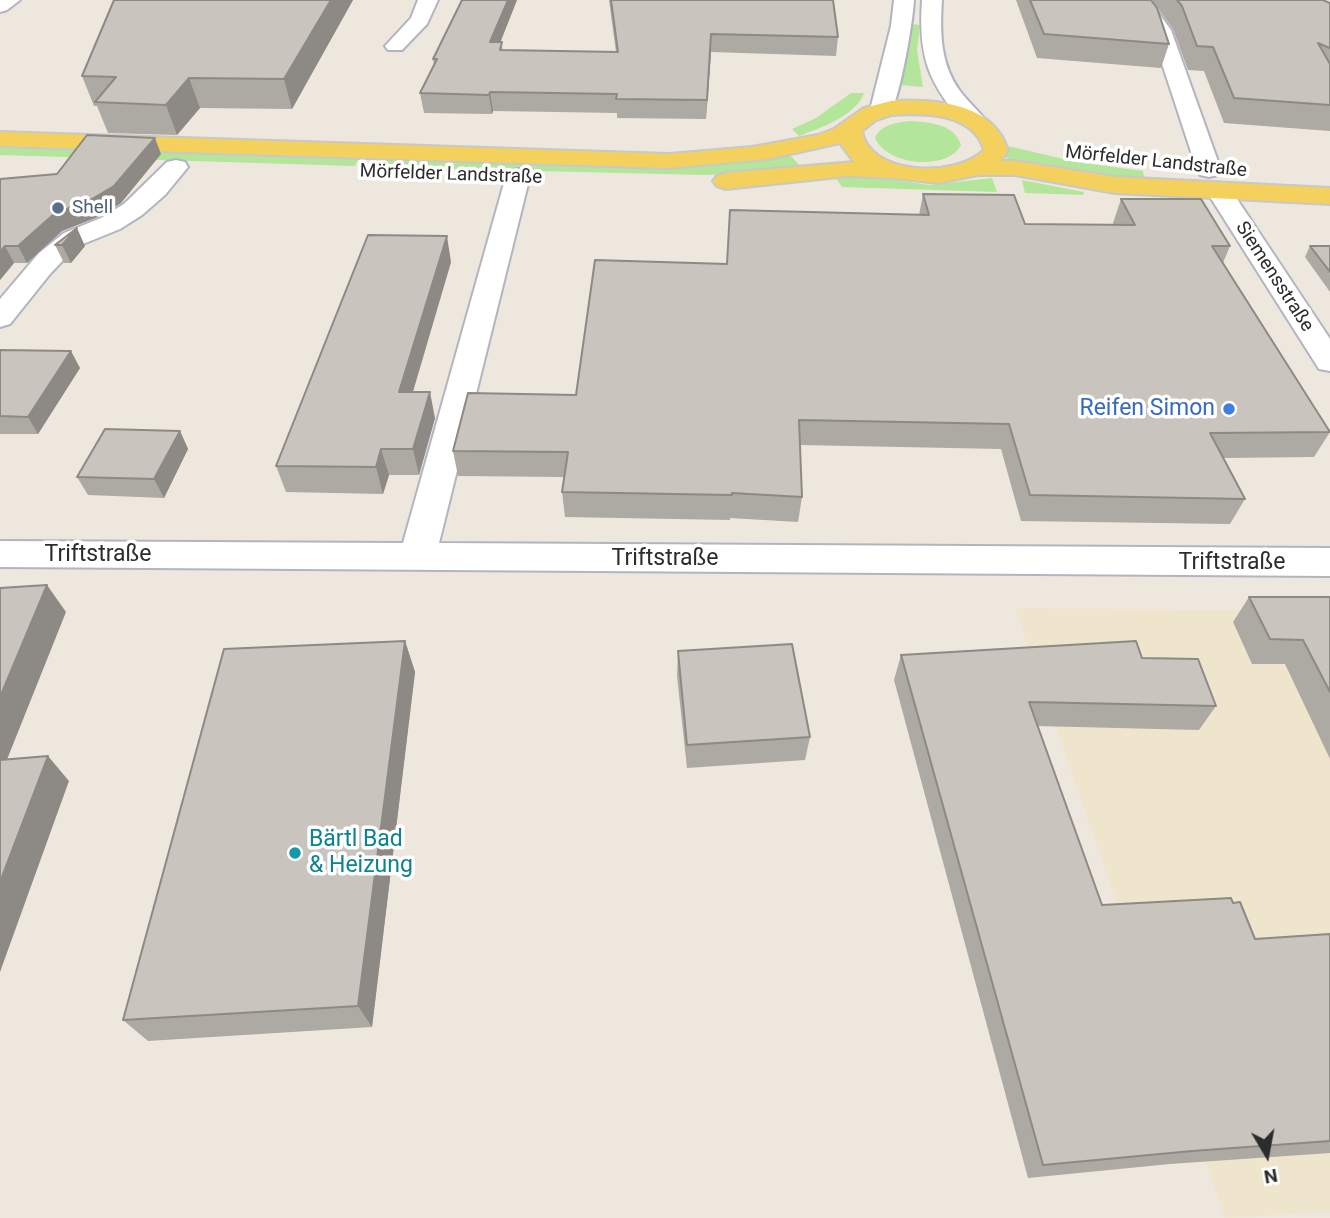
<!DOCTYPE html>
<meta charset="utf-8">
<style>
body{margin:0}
#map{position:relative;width:1330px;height:1218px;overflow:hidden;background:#eee7de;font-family:Roboto,sans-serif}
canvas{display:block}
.north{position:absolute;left:1232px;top:1120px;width:70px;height:70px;-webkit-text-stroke:5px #fff;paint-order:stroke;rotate:170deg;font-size:19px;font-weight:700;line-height:28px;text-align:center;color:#2c2c2c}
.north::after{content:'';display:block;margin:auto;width:24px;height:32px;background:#2c2c2c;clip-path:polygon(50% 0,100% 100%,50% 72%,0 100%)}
</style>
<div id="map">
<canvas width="1330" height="1218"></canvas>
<div class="north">N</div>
</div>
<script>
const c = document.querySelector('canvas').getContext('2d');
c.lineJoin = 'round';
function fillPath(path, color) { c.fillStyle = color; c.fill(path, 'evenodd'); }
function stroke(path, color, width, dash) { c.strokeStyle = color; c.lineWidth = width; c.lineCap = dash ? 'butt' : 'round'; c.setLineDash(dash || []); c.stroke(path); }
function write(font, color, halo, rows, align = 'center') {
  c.font = font + ' Roboto,sans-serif'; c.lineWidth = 7; c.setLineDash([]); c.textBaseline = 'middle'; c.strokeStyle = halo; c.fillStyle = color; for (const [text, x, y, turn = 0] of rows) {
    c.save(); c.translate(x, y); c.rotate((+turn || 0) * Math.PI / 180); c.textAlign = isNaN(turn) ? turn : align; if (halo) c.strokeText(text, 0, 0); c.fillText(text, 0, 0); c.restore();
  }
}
const education = new Path2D(`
 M 1015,608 L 1330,611 L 1330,1212 L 1225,1218 Z`);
const green = new Path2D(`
 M 911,24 L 920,25 L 917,50 L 923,87 L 899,85 L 906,59 Z
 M 851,93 L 864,93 C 856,116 820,128 799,136 L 792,129 L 816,118 Z
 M 910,121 C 929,122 955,124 961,145 C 947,172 886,165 875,138 C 881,124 896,123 910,121 Z
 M 0,145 L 360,156 L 355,166 L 0,155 Z
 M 1008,146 L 1076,162 L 1143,171 L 1145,183 L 1061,172 L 1005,158 Z
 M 788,153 L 799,165 L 743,173 L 704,175 L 373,167 L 378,157 Z
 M 867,176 L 930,185 L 992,178 L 997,192 L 842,187 L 835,177 Z
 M 1022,180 L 1084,192 L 1083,195 L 1025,193 Z`);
const minor = new Path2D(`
 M 0,0 L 20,0 L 7,10 L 0,12 Z
 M 418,0 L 438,0 L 427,24 L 402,50 L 388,50 L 385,46 L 411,18 Z
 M 894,0 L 914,0 C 913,21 900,100 889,115 L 873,115 L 870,110 L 891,26 Z
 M 922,0 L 942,0 C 940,32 940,64 960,91 C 968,102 978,110 986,121 L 982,126 L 966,126 C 928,83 918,57 922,0 Z
 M 1129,0 L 1149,0 L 1171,30 L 1221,170 L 1218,175 L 1209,177 L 1200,175 L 1197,170 L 1151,30 Z
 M 176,160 L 185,162 L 188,167 L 165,195 L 142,215 L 120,229 L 83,244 L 68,255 L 50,274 L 10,324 L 0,327 L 0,299 L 39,253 L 64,233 L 101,218 L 124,204 L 167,162 Z
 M 518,169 L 527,171 L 530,176 L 439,543 L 1330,548 L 1330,576 L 0,567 L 0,541 L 403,543 L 506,176 L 509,171 Z
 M 1220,184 L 1229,187 L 1330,339 L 1330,371 L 1319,369 L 1207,192 L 1211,187 Z`);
const major = new Path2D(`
 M 891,101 C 934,99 994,102 1008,151 L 1000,161 L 1015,161 L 1115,177 L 1330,188 L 1330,204 L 1115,193 L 1015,175 L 978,175 L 938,183 L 893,178 L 848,176 L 726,189 L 717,186 L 713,181 L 717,176 L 726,173 L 854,162 L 840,143 L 768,159 L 669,168 L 0,146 L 0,132 L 669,154 L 752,147 L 818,135 L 834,129 L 864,108 ZM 891,115 C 923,113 973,112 984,150 C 957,178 869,176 862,131 L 876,120 Z`);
const wall = new Path2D(`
 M 353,0 L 292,109 L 200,108 L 177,135 L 108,133 L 97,106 L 94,106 L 82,76 Z
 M 517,0 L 500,42 L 503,50 L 616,52 L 609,0 L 833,0 L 838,37 L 836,56 L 711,52 L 706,119 L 617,118 L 617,113 L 493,111 L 492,114 L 424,113 L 420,93 L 434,65 L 433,59 Z
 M 1016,0 L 1151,0 L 1169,44 L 1161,68 L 1037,58 Z
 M 1152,0 L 1323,0 L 1330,3 L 1330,131 L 1224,123 L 1204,71 L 1188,70 L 1173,29 Z
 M 161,154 L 121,203 L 100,216 L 62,231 L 27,263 L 14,263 L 0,280 L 0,179 L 57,174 Z
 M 923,194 L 1025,224 L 1114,225 L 1113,223 L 1121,199 L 1230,246 L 1223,263 L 1330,432 L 1314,457 L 1223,458 L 1245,499 L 1230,524 L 1021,521 L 1001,449 L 800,445 L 802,497 L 798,522 L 730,518 L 730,520 L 565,517 L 562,492 L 564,477 L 458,476 L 453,451 L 576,395 L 727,264 L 919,215 Z
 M 55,245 L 85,246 L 71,263 L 64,263 Z
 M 1310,246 L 1330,246 L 1330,292 L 1305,257 Z
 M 451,262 L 413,392 L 435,418 L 419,475 L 389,475 L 383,494 L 286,492 L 276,466 Z
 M 0,350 L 80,368 L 38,434 L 0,434 Z
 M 180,431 L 188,449 L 164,498 L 88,495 L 77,477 Z
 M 1249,597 L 1330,597 L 1330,759 L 1285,664 L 1252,664 L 1233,622 Z
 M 405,641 L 415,672 L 372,1027 L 148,1041 L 123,1020 Z
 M 678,651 L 810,737 L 805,760 L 687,768 L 677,676 Z
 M 901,655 L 1142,658 L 1216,706 L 1199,730 L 1037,726 L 1102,905 L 1233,903 L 1255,939 L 1330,934 L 1330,1153 L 1170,1164 L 1028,1178 L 894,680 Z`);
const shadedWall = new Path2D(`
 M 331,0 L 353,0 L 292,109 L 284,79 Z
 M 508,0 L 517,0 L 493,61 L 490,42 Z
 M 711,34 L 711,52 L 706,119 L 707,100 Z
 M 189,78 L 200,108 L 177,135 L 166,105 Z
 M 490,92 L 493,111 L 492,114 L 489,95 Z
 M 155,138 L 161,154 L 121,203 L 100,216 L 62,231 L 27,263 L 18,246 L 54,214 Z
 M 77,228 L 85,246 L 71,263 L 62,245 Z
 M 447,236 L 451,262 L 405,418 L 399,392 Z
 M 5,246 L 14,263 L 0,280 L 0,252 Z
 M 71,351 L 80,368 L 38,434 L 28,417 Z
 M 430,392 L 435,418 L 419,475 L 413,449 Z
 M 180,431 L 188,449 L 164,498 L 154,479 Z
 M 381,449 L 389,475 L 383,494 L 376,467 Z
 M 47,585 L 66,612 L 0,777 L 0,697 Z
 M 405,641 L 415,672 L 372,1027 L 358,1006 Z
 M 48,756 L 69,781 L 0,972 L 0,882 Z`);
const building = new Path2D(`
 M 114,0 L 331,0 L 284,79 L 189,78 L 166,105 L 95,102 L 116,77 L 82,76 Z
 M 462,0 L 508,0 L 490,42 L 502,42 L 500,50 L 618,52 L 611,0 L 833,0 L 838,37 L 711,34 L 707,100 L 616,99 L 617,94 L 490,92 L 489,95 L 420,93 L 437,59 L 433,59 Z
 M 1030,0 L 1151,0 L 1157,8 L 1169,44 L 1044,34 Z
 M 1177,0 L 1323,0 L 1330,3 L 1330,48 L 1318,43 L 1330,64 L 1330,105 L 1234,98 L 1213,47 L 1197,46 L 1182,6 Z
 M 87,135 L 155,138 L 114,186 L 92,199 L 54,214 L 18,246 L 5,246 L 0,252 L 0,179 L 57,174 Z
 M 923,194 L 1014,195 L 1025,224 L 1135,225 L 1121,199 L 1201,199 L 1230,246 L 1212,246 L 1330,432 L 1210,433 L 1245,499 L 1030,495 L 1009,424 L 799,420 L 802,497 L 732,493 L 732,495 L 562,492 L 568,452 L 453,451 L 468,393 L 576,395 L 595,260 L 727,264 L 730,210 L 929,215 Z
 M 77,228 L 62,245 L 55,245 Z
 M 368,235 L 447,236 L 399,392 L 430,392 L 413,449 L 381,449 L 376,467 L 276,466 Z
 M 1310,246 L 1330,246 L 1330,272 Z
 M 0,350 L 71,351 L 28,417 L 0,416 Z
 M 105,429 L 180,431 L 154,479 L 77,477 Z
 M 47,585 L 0,697 L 0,588 Z
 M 1249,597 L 1330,597 L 1330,692 L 1303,640 L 1270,639 Z
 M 405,641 L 358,1006 L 123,1020 L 224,649 Z
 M 1136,641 L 1142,658 L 1198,659 L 1216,706 L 1029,702 L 1102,905 L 1231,898 L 1233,903 L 1240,902 L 1255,939 L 1330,934 L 1330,1141 L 1192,1151 L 1043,1165 L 901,655 Z
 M 792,644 L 810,737 L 687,745 L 678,651 Z
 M 48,756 L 0,882 L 0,760 Z`);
const markers = [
 [58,208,7,"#5c6f8a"],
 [1229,409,7,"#3f7fe0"],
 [295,853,7,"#0f9aa8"]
];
const farStreetnames = [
 ["Mörfelder Landstraße",1156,162,6],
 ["Mörfelder Landstraße",451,175,2],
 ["Siemensstraße",1274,277,57]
];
const farServicenames = [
 ["Shell",72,208]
];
const shopNames = [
 ["Reifen Simon",1215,409]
];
const streetNames = [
 ["Triftstraße",98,555],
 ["Triftstraße",665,559],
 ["Triftstraße",1232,563]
];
const cultureNames = [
 ["Bärtl Bad",309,840],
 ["& Heizung",309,866]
];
fillPath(education, '#efe5cd');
fillPath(green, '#b3e59a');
stroke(minor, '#b2b4c0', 4);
stroke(major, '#c8c8c8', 4);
fillPath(minor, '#fff');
fillPath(major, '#f4d15d');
fillPath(wall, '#ada9a3');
fillPath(shadedWall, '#8d8984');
fillPath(building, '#c9c4bd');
stroke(building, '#8d8984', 2);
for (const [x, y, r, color] of markers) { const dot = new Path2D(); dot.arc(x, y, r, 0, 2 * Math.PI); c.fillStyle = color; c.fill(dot); stroke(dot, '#fff', 2.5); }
write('19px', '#2c2c2c', '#fff', farStreetnames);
write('19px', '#4e5e75', '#fff', farServicenames, 'left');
write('23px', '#366cbe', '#fff', shopNames, 'right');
write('23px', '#2c2c2c', '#fff', streetNames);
write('23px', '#0d838f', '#fff', cultureNames, 'left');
</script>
